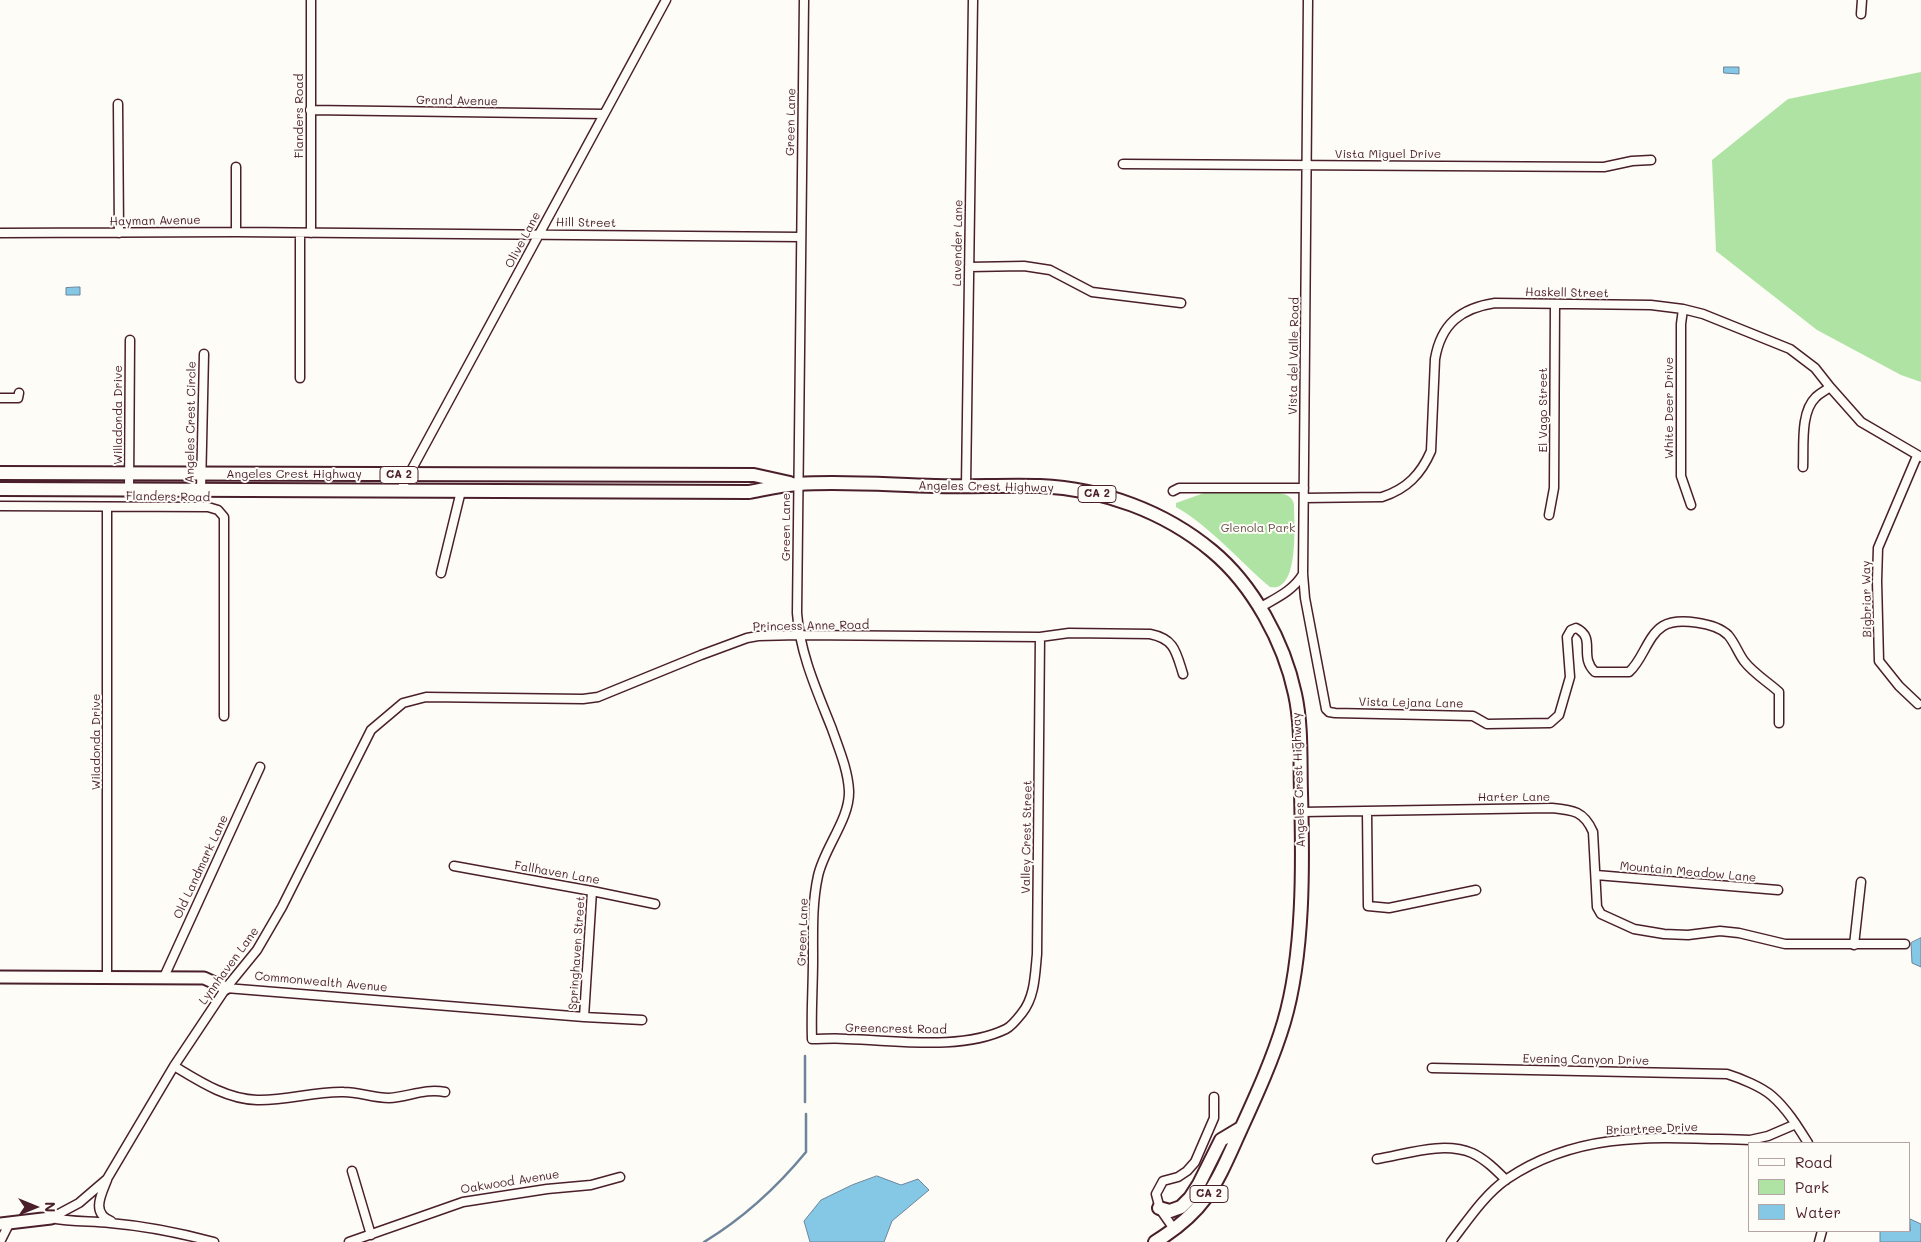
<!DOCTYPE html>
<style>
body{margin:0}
#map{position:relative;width:1921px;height:1242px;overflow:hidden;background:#fdfcf7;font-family:Mali,sans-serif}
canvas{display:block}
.legend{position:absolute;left:1748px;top:1142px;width:162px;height:90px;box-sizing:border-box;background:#fdfcf7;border:1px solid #b5a4a5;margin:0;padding:6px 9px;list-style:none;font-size:15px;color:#4a1f2b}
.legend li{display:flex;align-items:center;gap:10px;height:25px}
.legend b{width:25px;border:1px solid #b5a4a5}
.north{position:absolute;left:10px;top:1182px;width:50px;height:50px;-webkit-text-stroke:4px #fdfcf7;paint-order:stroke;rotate:90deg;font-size:14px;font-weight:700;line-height:20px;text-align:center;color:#4a1f2b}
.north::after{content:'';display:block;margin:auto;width:18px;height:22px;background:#4a1f2b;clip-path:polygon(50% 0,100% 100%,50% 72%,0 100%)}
</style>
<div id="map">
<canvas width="1921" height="1242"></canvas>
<ul class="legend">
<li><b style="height:6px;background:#fdfcf7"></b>Road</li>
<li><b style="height:14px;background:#afe3a4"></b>Park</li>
<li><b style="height:14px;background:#85c8e6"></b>Water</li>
</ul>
<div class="north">N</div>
</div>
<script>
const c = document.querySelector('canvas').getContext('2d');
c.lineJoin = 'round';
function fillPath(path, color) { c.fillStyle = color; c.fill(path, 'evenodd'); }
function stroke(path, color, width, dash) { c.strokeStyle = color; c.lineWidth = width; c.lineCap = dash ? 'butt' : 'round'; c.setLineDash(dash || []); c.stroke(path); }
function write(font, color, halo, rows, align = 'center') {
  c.font = font + ' Mali,sans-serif'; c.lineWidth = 4; c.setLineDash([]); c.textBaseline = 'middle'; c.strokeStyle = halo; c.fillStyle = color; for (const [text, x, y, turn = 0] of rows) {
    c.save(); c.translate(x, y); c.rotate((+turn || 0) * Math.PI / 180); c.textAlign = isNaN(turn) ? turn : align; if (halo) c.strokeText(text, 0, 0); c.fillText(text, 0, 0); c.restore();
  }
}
const green = new Path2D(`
 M 1921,72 L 1921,382 L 1901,375 L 1817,330 L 1716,251 L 1712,160 L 1788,99 Z
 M 1207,492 L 1278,493 C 1285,494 1293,496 1294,505 C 1294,523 1300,593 1270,587 C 1238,560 1212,528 1176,507 L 1176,503 Z`);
const water = new Path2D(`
 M 1724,67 L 1739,67 L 1739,74 L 1724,73 Z
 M 77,287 L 80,287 L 80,295 L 66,295 L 66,288 Z
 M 1921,938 L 1921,967 L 1912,963 L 1911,943 Z
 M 877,1176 L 901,1185 L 918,1179 L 929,1190 L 892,1221 L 884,1242 L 810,1242 L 804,1221 L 821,1200 L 852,1185 Z
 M 1910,1219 L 1921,1224 L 1921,1242 L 1880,1242 L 1880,1231 L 1910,1231 Z`);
const stream = new Path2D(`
 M 805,1056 L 805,1102
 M 704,1242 C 742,1219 778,1186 806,1152 L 806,1114`);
const street = new Path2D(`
 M 804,0 L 797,613 C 800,654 817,691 832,729 C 839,749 848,770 849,791 C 850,819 824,848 818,876 C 812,903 813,932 813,960 C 813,986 811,1013 812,1039 C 824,1039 835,1038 847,1039 C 895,1040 961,1051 1006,1029 C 1012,1026 1018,1018 1022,1013 C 1035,997 1035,974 1037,954 L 1040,637
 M 1308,0 L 1303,574 L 1305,598 L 1326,709 L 1329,712 L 1335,713 L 1473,716 L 1487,724 L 1550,723 L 1559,715 L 1570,677 L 1567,637 L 1571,630 L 1576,628 C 1597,638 1578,656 1595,672 L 1629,672 C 1643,660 1647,636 1663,626 C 1678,617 1716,623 1728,635 C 1735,643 1738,653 1744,661 C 1753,673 1768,682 1779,692 L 1779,723
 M 1861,14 L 1862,0
 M 118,104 L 119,233
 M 310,110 L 604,114
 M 1123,164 L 1604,167 L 1632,161 L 1651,160
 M 236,167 L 236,232
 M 0,233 L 236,232 L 801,237
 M 311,233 L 311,0
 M 969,267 L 1024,266 L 1050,270 L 1092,292 L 1181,303
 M 1683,309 L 1681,324 L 1681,476 L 1691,505
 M 300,378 L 300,233
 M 0,398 L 18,398 L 19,393
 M 1917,456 L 1878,548 L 1877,581 L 1879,661 L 1899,686 L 1918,704
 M 1803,467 C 1804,446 1800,412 1816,397 C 1820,393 1825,391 1830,387
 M 966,486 L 973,0
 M 129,490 L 130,340
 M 201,490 L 204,354
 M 400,491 L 666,0
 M 1173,491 L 1179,488 L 1304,488
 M 1304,498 L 1382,497 C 1407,489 1421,474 1431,451 L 1435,359 C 1441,324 1461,308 1495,303 L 1651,305 L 1683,309 L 1703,314 L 1790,349 L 1815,368 L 1830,387 L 1861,422 L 1921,457
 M 0,506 L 208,507 L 218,510 L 224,517 L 224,716
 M 107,507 L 107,977
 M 1549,515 L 1554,488 L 1555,304
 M 441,573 L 461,491
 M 1259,608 C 1276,598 1293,591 1303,574
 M 1367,811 L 1368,906 L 1389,908 L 1476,890
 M 1302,812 L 1552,808 C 1573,810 1584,811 1593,832 L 1597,907 L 1601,914 L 1634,929 L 1664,934 L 1688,935 L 1720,931 L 1739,933 L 1785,944 L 1905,944
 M 454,866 L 592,891 L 655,904
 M 1596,875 L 1778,890
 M 1854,945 L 1861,882
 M 164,977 L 260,767
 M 226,988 L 584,1017 L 642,1020
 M 584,1017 L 592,891
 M 174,1066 C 199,1081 226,1099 257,1100 C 286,1101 315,1091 344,1092 C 359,1092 373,1098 389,1098 C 408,1097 425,1088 445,1092
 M 1432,1068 L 1727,1074 C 1740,1078 1762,1087 1772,1096 C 1787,1109 1798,1127 1808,1143
 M 1377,1159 C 1407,1154 1443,1141 1472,1153 C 1485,1159 1496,1170 1506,1180
 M 352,1171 L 371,1235
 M 107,1180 C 101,1195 91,1213 111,1221
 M 51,1218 L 79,1203 L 107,1179 L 174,1066 L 226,988 L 257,950 L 282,907 L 371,730 L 403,703 L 426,697 L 583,699 L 598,697 L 701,655 L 747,638 L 758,636 L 799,635 L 1040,637 L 1069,633 L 1150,634 C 1175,639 1176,652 1183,674
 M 51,1218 C 71,1222 90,1221 110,1223 C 145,1226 180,1233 214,1242
 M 1174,1229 L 1160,1209 L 1156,1194 L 1163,1181 L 1178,1177 L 1187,1171 L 1195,1162 L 1214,1118 L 1214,1097
 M 0,1242 L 9,1224
 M 349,1242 L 463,1202 L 547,1189 L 591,1185 L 620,1177
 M 1451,1242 C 1468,1220 1484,1195 1507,1179 C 1582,1128 1664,1138 1750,1140 L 1768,1136 L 1796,1124
 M 1819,1242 L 1822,1231`);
const secondary = new Path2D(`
 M 0,977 L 204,978 L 226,988
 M 0,1224 L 51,1218`);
const primary = new Path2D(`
 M 0,473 L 754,475 L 790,483
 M 0,489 L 749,492 C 765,489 782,485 798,484 C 843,481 890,485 935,486 C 970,487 1005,485 1040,486 C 1103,489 1164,511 1212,551 C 1253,585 1284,642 1295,694 C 1302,726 1300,760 1301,793 C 1303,864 1304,954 1284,1022 C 1273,1059 1256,1096 1240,1131 C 1216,1184 1207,1210 1155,1242
 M 1159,1208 L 1170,1211 L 1181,1207 L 1190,1198 L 1199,1184 L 1221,1140 L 1241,1128`);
const shields = [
 [399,475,38],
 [1097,494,38],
 [1209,1194,38]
];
const shieldNames = [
 ["CA 2",399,475],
 ["CA 2",1097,494],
 ["CA 2",1209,1194]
];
const streetNames = [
 ["Grand Avenue",457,101,1],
 ["Flanders Road",299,116,-90],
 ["Green Lane",791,122,-89],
 ["Vista Miguel Drive",1388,154],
 ["Hayman Avenue",155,221,-1],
 ["Hill Street",586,223,1],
 ["Olive Lane",523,240,-62],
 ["Lavender Lane",958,243,-89],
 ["Haskell Street",1567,293,1],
 ["Vista del Valle Road",1294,356,-89],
 ["White Deer Drive",1669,408,-90],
 ["El Vago Street",1543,410,-90],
 ["Willadonda Drive",118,415,-90],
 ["Angeles Crest Circle",191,422,-89],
 ["Angeles Crest Highway",294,474],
 ["Angeles Crest Highway",986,487,1],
 ["Flanders Road",168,497,1],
 ["Green Lane",786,527,-90],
 ["Bigbriar Way",1867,599,-91],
 ["Princess Anne Road",811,626,-1],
 ["Vista Lejana Lane",1411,703,1],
 ["Wiladonda Drive",96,742,-90],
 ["Angeles Crest Highway",1299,780,-92],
 ["Harter Lane",1514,797],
 ["Valley Crest Street",1027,837,-89],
 ["Old Landmark Lane",201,867,-65],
 ["Mountain Meadow Lane",1688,872,5],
 ["Fallhaven Lane",557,873,10],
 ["Green Lane",803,932,-88],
 ["Springhaven Street",577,953,-86],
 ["Lynnhaven Lane",229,966,-54],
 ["Commonwealth Avenue",321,982,5],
 ["Greencrest Road",896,1029,1],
 ["Evening Canyon Drive",1586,1060,1],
 ["Briartree Drive",1652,1129,-2],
 ["Oakwood Avenue",510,1182,-9]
];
const parkNames = [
 ["Glenola Park",1258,528]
];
fillPath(green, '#afe3a4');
fillPath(water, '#85c8e6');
stroke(water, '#6d849b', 1);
stroke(stream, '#6d849b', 2.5);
stroke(street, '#4a1f2b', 11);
stroke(secondary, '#4a1f2b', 15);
stroke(primary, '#4a1f2b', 16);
stroke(street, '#fdfcf7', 8);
stroke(secondary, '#fdfcf7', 11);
stroke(primary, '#fdfcf7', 12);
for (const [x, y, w] of shields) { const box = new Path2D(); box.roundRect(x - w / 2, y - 8.5, w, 17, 4); c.fillStyle = '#fdfcf7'; c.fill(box); stroke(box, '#4a1f2b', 1); }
write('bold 11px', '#4a1f2b', null, shieldNames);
write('12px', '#4a1f2b', '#fdfcf7', streetNames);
write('12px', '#635049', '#fdfcf7', parkNames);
</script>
